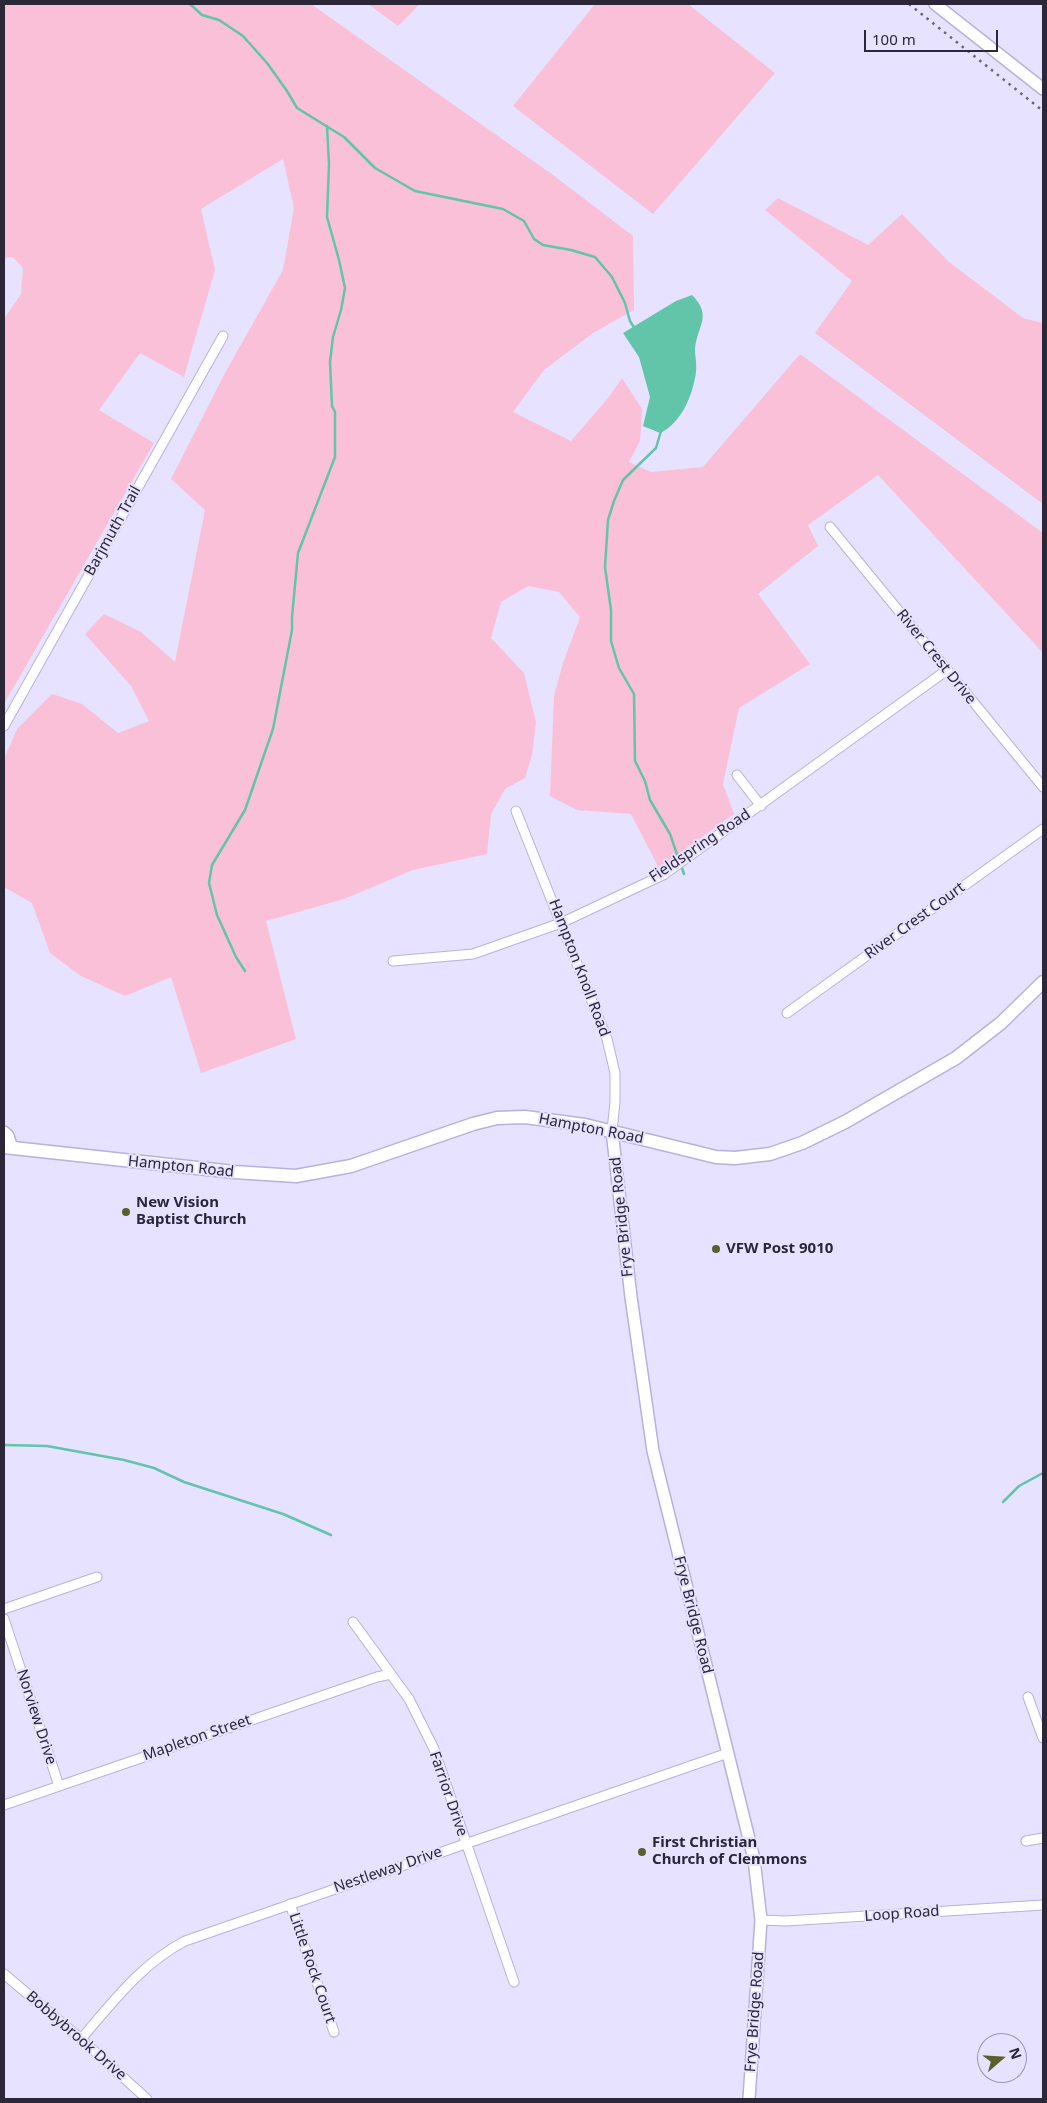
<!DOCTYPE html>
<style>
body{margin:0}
#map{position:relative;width:1047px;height:2103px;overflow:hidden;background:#e7e2ff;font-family:"Noto Sans",sans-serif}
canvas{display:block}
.frame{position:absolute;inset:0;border:5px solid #2b2739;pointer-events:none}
.north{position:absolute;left:977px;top:2033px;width:50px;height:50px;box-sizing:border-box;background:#e7e2ff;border:1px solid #9c97b0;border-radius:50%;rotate:71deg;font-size:14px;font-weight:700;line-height:20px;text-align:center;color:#2b2739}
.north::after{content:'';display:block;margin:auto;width:18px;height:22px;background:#5a5f2c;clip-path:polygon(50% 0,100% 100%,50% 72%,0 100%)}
.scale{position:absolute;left:864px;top:30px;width:134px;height:22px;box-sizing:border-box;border:2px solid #2b2739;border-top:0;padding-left:6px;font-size:15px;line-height:18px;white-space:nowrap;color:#2b2739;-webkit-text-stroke:4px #e7e2ff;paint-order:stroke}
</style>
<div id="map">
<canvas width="1047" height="2103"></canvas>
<div class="frame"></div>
<div class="north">N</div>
<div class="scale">100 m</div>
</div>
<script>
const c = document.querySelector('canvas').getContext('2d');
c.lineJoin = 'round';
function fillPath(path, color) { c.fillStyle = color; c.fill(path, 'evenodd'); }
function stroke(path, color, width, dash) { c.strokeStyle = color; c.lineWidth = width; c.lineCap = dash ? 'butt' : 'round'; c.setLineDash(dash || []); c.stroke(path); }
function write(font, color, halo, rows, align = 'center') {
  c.font = font + ' "Noto Sans",sans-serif'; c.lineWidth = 4; c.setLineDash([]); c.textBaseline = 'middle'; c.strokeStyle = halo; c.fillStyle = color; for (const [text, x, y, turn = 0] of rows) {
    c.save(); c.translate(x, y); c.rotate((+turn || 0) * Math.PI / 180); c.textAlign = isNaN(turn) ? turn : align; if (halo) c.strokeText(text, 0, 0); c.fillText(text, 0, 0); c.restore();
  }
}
const green = new Path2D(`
 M 4,4 L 311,4 L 553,175 L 633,236 L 634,310 L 593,333 L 544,370 L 513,412 L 571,441 L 609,397 L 622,378 L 642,409 L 640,441 L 629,462 L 651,472 L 703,467 L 800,354 L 1043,533 L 1043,653 L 878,475 L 808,525 L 818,546 L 758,594 L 810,664 L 739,708 L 723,784 L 734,814 L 659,868 L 631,814 L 577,810 L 550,796 L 554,696 L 563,663 L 580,617 L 559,592 L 528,586 L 501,602 L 491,638 L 524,673 L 536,722 L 532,755 L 525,778 L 505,789 L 491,814 L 487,854 L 413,870 L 344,899 L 266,921 L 296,1039 L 201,1073 L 171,977 L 125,996 L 81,976 L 50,953 L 32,903 L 4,887 L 4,759 L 17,729 L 52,694 L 82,704 L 118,733 L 149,721 L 131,686 L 85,634 L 104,614 L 141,632 L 175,662 L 205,510 L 171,479 L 225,373 L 283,270 L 294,208 L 283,159 L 201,209 L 215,270 L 184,377 L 140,353 L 99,410 L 154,443 L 4,704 L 4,319 L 21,294 L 23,268 L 13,257 L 4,258 Z
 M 368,4 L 420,4 L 398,26 Z
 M 595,4 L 688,4 L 775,73 L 653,214 L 513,106 Z
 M 778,198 L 868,245 L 902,214 L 949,262 L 1023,318 L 1043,323 L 1043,504 L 815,333 L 852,281 L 765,210 Z`);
const water = new Path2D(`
 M 692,295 C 713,316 697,326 695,349 C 695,356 697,364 696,372 C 693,394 682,423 660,433 L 643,426 L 650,397 L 639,357 L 623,333 L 676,301 Z`);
const stream = new Path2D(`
 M 190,4 L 202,15 L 219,20 L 243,36 L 267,63 L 287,91 L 297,108 L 344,137 L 375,168 L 415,191 L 503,209 L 524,221 L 534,239 L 543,245 L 571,250 L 595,257 L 612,277 L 625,303 L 630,321 L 635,329
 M 661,431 L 656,448 L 623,480 L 614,501 L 608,520 L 605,567 L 611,610 L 611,641 L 619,668 L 634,694 L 635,761 L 645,781 L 650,800 L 670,834 L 679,860
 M 681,865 L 684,874
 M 245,971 L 236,957 L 217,915 L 209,883 L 212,865 L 245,810 L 273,729 L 292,630 L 292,617 L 298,553 L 335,457 L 335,412 L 332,406 L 330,362 L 333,337 L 341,310 L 345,288 L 339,260 L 327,217 L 329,164 L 327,126
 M 4,1445 L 47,1446 L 124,1460 L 154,1468 L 184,1482 L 283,1514 L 331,1535
 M 1003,1502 L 1019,1486 L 1043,1473`);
const minor = new Path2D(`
 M 830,527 L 1043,787
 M 4,726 L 223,336
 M 737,775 L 761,806
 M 516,811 L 607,1039 L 615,1073 L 615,1102 L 612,1131
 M 393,961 L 473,954 L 561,923 L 663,875 L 947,670
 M 787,1013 L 1043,829
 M 4,1609 L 97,1577
 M 4,1619 L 59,1786
 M 353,1622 L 409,1699 L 434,1749 L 514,1982
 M 1028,1697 L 1043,1738
 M 4,1805 L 377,1677 L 391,1674
 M 1026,1841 L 1043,1838
 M 290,1904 L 334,2032
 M 761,1920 L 786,1921 L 1043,1905
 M 4,1974 L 81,2039 L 147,2099
 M 81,2039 C 113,2002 141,1964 185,1941 L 728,1753`);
const tertiary = new Path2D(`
 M 935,4 L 1043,89
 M 612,1131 L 631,1297 L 653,1451 L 754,1859 L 761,1920 L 749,2099
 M 4,1132 L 8,1136 L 12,1148`);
const secondary = new Path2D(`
 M 4,1147 L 234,1172 L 296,1176 L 351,1166 L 473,1124 L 497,1118 L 525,1117 L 585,1125 L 716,1157 L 735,1158 L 770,1154 L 802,1143 L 845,1122 L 956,1058 L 1001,1023 L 1043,982`);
const rail = new Path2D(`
 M 909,4 L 1043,111`);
const markers = [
 [126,1212,5,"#5a5f2c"],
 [716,1249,5,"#5a5f2c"],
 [642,1852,5,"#5a5f2c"]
];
const streetNames = [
 ["Barjmuth Trail",113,531,-61],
 ["River Crest Drive",936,657,51],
 ["Fieldspring Road",700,846,-34],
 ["River Crest Court",915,921,-36],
 ["Hampton Knoll Road",579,968,69],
 ["Hampton Road",591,1129,11],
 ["Hampton Road",181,1167,6],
 ["Frye Bridge Road",622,1217,-96],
 ["Frye Bridge Road",693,1615,76],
 ["Norview Drive",36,1717,72],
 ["Mapleton Street",197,1738,-19],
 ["Farrior Drive",448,1794,71],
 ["Nestleway Drive",388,1870,-19],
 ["Loop Road",902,1914,-4],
 ["Little Rock Court",312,1968,71],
 ["Frye Bridge Road",755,2012,-86],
 ["Bobbybrook Drive",76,2036,41]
];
const poiNames = [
 ["New Vision",136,1203],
 ["Baptist Church",136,1220],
 ["VFW Post 9010",726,1249],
 ["First Christian",652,1843],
 ["Church of Clemmons",652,1860]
];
fillPath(green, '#fac0d7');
fillPath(water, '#62c4a9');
stroke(stream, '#62c4a9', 2.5);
stroke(minor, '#b8b0de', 11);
stroke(tertiary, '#b8b0de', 14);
stroke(secondary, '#b8b0de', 15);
stroke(minor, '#fff', 9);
stroke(tertiary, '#fff', 11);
stroke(secondary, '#fff', 12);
stroke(rail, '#68647a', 2.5, [2.5, 5]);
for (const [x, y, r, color] of markers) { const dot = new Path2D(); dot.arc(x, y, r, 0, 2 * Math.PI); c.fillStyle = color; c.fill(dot); stroke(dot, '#e7e2ff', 2); }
write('15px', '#2b2739', '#e7e2ff', streetNames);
write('bold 15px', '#2b2739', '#e7e2ff', poiNames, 'left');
</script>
